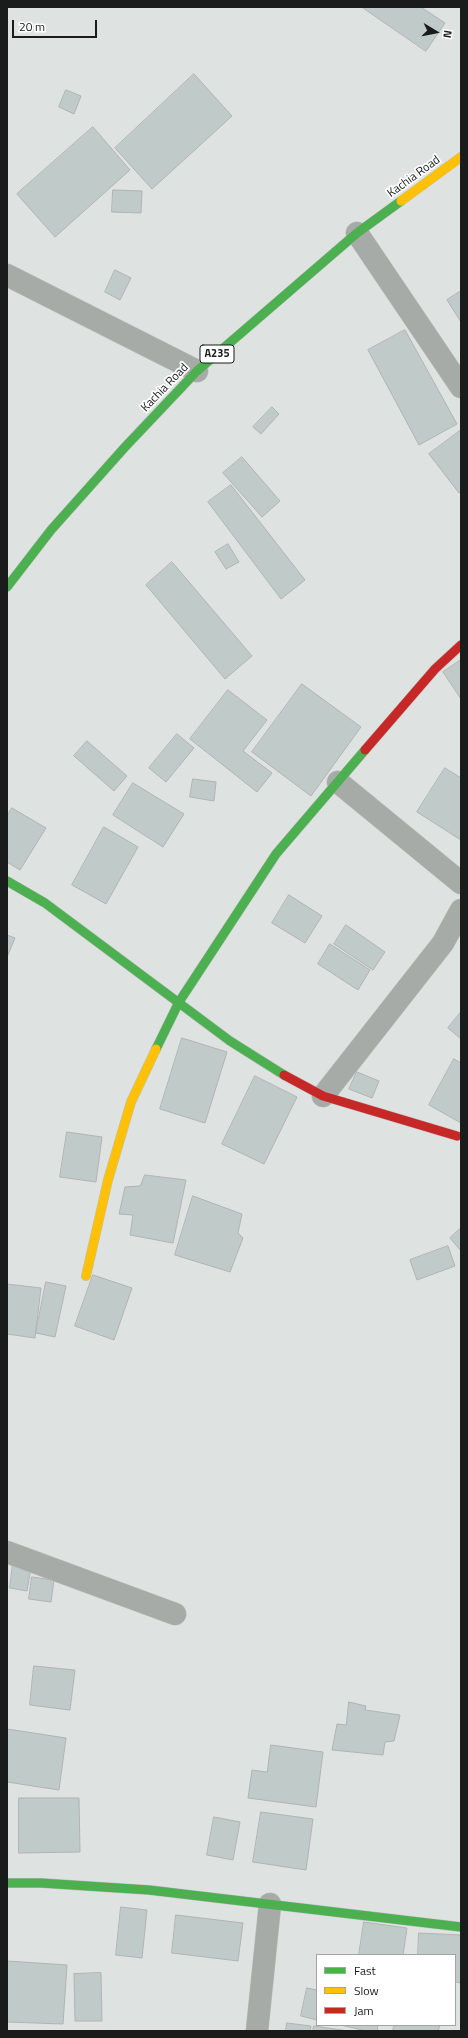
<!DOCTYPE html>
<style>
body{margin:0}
#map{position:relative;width:468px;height:2038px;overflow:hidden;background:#dee2e0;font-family:"Titillium Web",sans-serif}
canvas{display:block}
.frame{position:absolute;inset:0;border:8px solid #191c1a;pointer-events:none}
.legend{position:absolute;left:316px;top:1954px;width:140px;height:72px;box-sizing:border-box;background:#fff;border:1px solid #a3a4a3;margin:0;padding:5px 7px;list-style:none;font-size:12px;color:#191c1a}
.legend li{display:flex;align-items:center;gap:8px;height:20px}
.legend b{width:20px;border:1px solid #a3a4a3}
.north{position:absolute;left:416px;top:12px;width:40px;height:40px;-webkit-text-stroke:3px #fff;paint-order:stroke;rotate:100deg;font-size:11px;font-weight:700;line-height:16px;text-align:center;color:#191c1a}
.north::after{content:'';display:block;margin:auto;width:14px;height:18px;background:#191c1a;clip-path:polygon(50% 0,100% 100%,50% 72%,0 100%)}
.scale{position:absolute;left:12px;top:20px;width:85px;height:18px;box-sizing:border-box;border:2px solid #191c1a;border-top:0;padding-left:5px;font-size:12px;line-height:14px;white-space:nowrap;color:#191c1a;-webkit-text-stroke:3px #fff;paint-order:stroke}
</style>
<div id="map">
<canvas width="468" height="2038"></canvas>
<div class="frame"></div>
<ul class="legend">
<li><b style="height:5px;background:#4caf50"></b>Fast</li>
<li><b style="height:5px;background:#ffc107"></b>Slow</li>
<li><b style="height:5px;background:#c62828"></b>Jam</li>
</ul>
<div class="north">N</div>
<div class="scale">20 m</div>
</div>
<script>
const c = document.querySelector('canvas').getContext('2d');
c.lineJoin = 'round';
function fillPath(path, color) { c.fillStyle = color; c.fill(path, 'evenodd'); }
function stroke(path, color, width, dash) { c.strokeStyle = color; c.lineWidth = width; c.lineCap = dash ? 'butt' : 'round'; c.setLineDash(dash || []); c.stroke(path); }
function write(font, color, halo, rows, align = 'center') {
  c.font = font + ' "Titillium Web",sans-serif'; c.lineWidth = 3.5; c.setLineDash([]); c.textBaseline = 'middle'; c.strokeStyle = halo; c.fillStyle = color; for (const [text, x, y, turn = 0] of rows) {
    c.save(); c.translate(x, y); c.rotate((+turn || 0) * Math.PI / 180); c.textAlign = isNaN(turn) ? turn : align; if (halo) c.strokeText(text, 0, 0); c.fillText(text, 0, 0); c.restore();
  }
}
const building = new Path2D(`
 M 362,7 L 421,7 L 445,23 L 426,51 Z
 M 194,74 L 232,116 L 152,189 L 115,148 Z
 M 66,90 L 81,96 L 74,114 L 59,107 Z
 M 93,127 L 130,170 L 55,237 L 17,194 Z
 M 113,190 L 142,191 L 141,213 L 112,212 Z
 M 115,270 L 131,278 L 120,300 L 105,292 Z
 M 461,291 L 461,322 L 447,300 Z
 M 405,330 L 457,424 L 419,445 L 368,350 Z
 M 272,407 L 279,414 L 261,434 L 253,427 Z
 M 461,430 L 461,491 L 459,493 L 429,454 Z
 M 242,457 L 280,501 L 262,517 L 223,473 Z
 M 231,485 L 305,580 L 281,599 L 208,502 Z
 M 228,544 L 239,562 L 226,569 L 215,552 Z
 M 172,562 L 252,656 L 225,679 L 146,585 Z
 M 461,660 L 461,699 L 443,672 Z
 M 302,684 L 361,727 L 311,796 L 252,752 Z
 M 228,690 L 267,720 L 243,751 L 272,773 L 257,792 L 190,739 Z
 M 177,734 L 194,748 L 166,782 L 149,768 Z
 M 87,741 L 127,776 L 114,791 L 74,756 Z
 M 445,768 L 461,778 L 461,840 L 417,812 Z
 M 193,779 L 216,782 L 214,801 L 190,797 Z
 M 133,783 L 184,814 L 163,847 L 113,815 Z
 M 12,808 L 46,828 L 20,870 L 7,862 L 7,816 Z
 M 104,827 L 138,847 L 106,904 L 72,885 Z
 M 289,895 L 322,916 L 305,943 L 272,923 Z
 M 346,925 L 385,952 L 373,970 L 334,944 Z
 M 7,935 L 15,938 L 7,957 Z
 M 330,944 L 370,970 L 358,990 L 318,964 Z
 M 461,1012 L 461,1039 L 448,1028 Z
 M 182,1038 L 227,1052 L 205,1123 L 160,1109 Z
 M 454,1059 L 461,1063 L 461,1123 L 429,1105 Z
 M 357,1072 L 379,1081 L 372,1098 L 349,1089 Z
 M 255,1076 L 297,1097 L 264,1164 L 222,1144 Z
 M 67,1132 L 102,1137 L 96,1182 L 60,1177 Z
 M 145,1175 L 186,1180 L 173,1243 L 130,1235 L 133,1215 L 119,1214 L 125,1187 L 140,1186 Z
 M 193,1196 L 242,1214 L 238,1233 L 243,1238 L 230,1272 L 175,1255 Z
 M 461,1228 L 461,1251 L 450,1238 Z
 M 448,1246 L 455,1266 L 417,1280 L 410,1260 Z
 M 93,1275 L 132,1288 L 114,1340 L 75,1326 Z
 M 46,1282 L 66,1286 L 55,1337 L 36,1333 Z
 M 7,1284 L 41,1288 L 35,1338 L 7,1334 Z
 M 13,1563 L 31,1568 L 27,1591 L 10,1588 Z
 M 32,1577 L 54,1580 L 51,1602 L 29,1599 Z
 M 34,1666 L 75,1670 L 70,1710 L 30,1705 Z
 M 349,1702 L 366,1706 L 365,1710 L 400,1715 L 394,1741 L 385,1742 L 383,1755 L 332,1750 L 337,1724 L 346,1725 Z
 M 7,1729 L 66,1738 L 59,1790 L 7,1782 Z
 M 271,1745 L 323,1752 L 316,1807 L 248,1798 L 252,1770 L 267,1772 Z
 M 19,1798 L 79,1798 L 80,1852 L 19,1853 Z
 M 261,1812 L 313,1819 L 306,1870 L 253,1862 Z
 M 214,1817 L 240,1822 L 233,1860 L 207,1855 Z
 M 121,1907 L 147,1910 L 142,1958 L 116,1955 Z
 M 176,1915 L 243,1923 L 238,1961 L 172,1953 Z
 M 364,1922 L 407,1928 L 403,1955 L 359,1955 Z
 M 419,1933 L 461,1935 L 461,1983 L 455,1982 L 455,1955 L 418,1955 Z
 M 7,1961 L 67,1965 L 63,2024 L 7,2022 Z
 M 101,1973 L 102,2021 L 75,2021 L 74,1974 Z
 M 307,1988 L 317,1990 L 317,2020 L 301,2016 Z
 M 287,2023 L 311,2026 L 310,2031 L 286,2031 Z
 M 341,2025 L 378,2025 L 377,2031 L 367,2031 Z
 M 394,2025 L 440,2025 L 438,2031 L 393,2031 Z
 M 314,2026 L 348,2031 L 313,2031 Z`);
const street = new Path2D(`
 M 357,233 L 461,387
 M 7,275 L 197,371
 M 338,782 L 461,883
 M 323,1096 L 443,943 L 461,910
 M 7,1552 L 175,1614
 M 257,2031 L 270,1904`);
const fast = new Path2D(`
 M 7,587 L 51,530 L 125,447 L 197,371 L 357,233 L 401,201
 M 7,881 L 45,903 L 230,1041 L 284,1075
 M 156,1049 L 179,1002 L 276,854 L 365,750
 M 7,1883 L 41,1883 L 149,1890 L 461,1927`);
const slow = new Path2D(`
 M 401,201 L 461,157
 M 86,1276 L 108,1180 L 131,1102 L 156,1049`);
const jam = new Path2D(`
 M 365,750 L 435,669 L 461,645
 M 284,1075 L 323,1096 L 457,1136`);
const shields = [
 [217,354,34]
];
const shieldNames = [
 ["A235",217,354]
];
const streetNames = [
 ["Kachia Road",414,177,-36],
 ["Kachia Road",165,388,-46]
];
fillPath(building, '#c0cbc9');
stroke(building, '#b0b3b2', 1);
stroke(street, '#bbbebc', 23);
stroke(fast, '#bbbebc', 10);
stroke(slow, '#bbbebc', 10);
stroke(jam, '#bbbebc', 10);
stroke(street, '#a7aba7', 22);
stroke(fast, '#4caf50', 9);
stroke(slow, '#ffc107', 9);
stroke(jam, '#c62828', 9);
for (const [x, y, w] of shields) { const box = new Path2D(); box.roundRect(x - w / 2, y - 9, w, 18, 3); c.fillStyle = '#fff'; c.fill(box); stroke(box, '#191c1a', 1); }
write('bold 11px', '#191c1a', null, shieldNames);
write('12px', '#191c1a', '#fff', streetNames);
</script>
